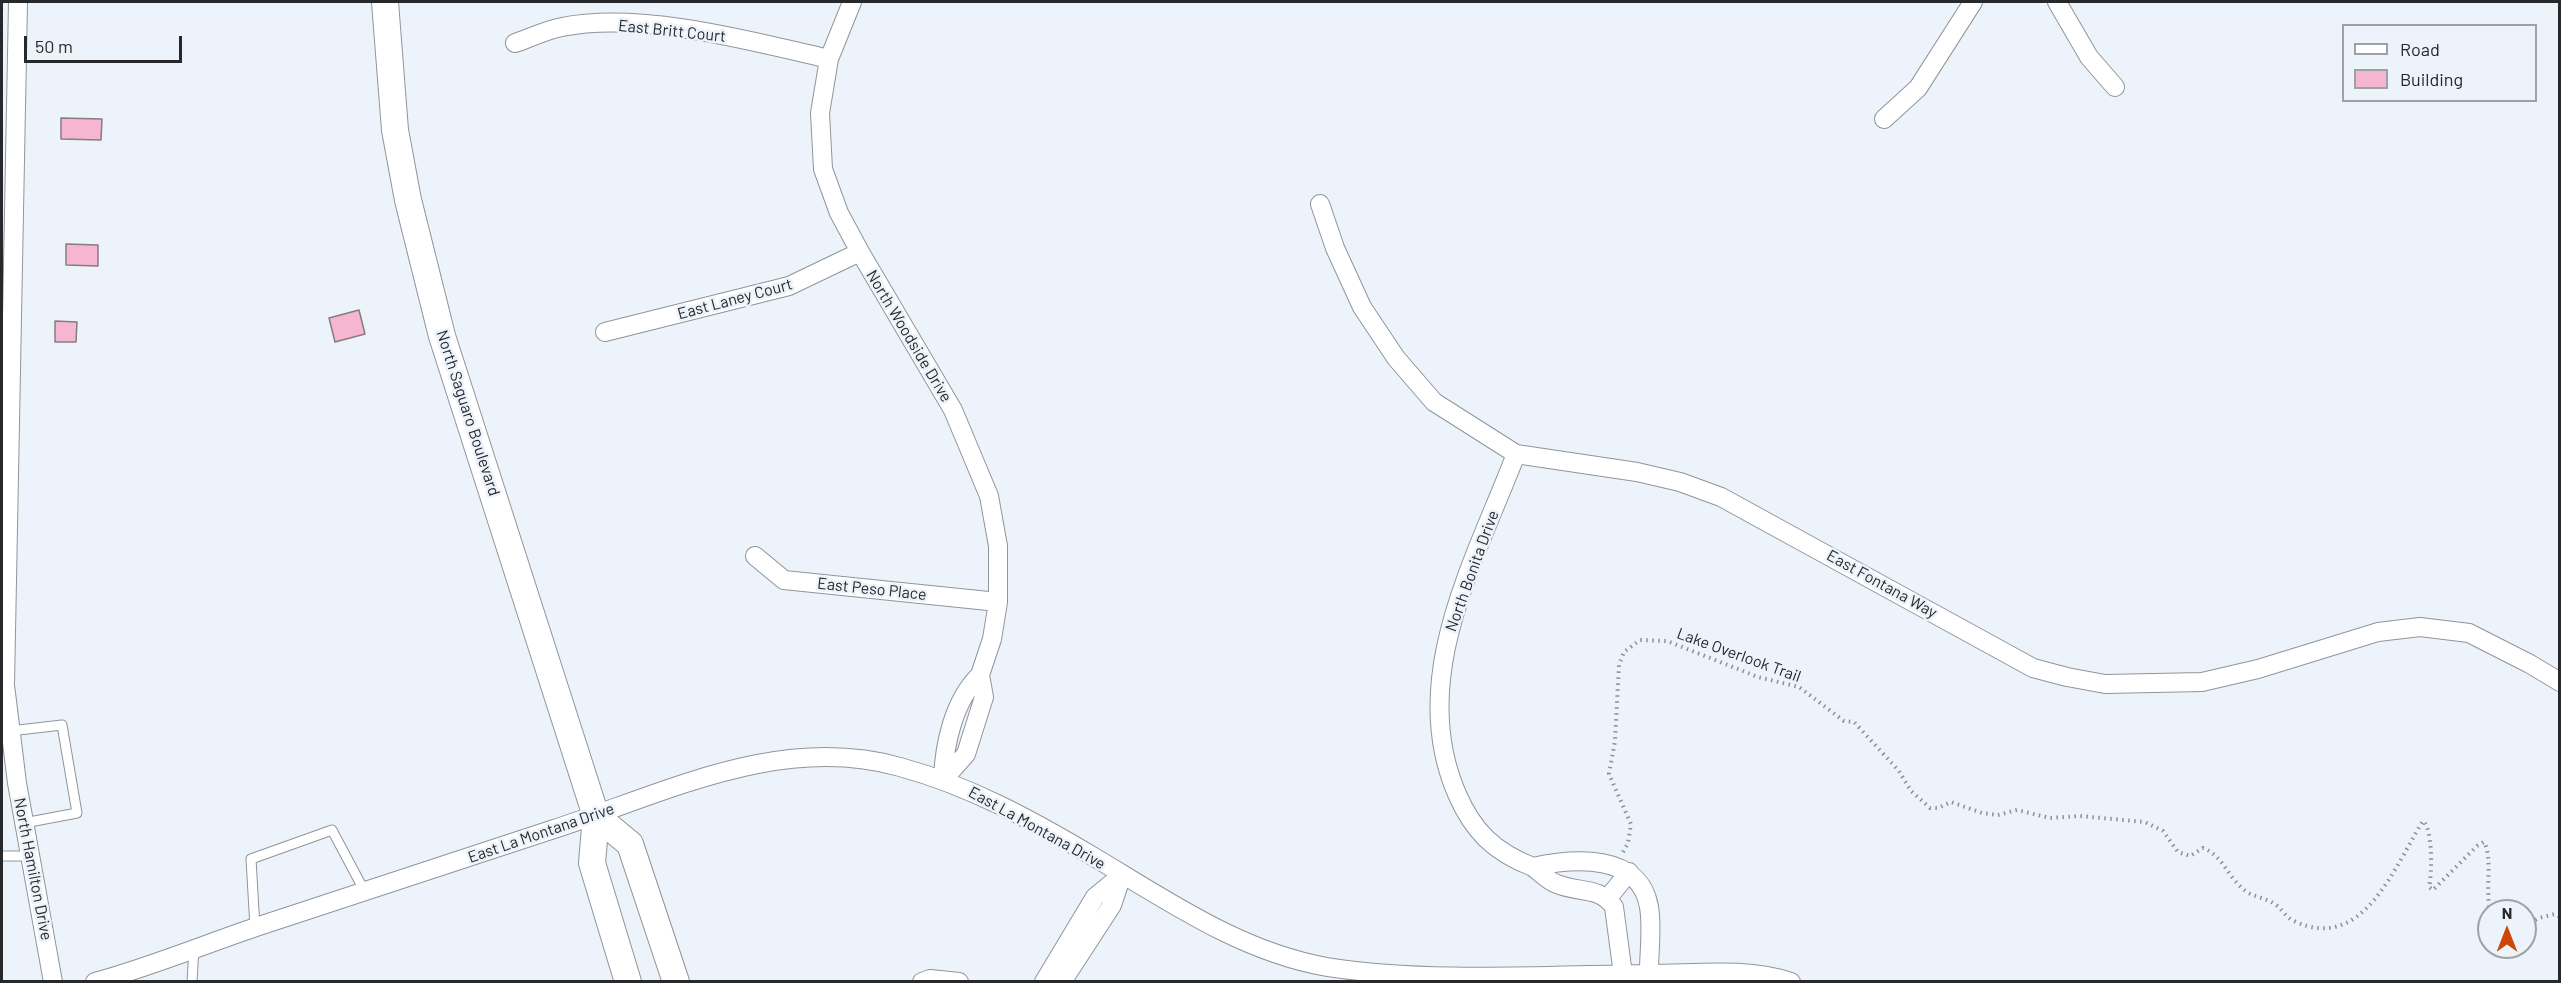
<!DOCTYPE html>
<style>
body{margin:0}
#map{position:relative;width:2561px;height:983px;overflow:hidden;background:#edf3fa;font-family:Barlow,sans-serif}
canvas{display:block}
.frame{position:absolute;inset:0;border:3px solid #26282b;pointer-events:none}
.legend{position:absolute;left:2342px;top:24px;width:195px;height:78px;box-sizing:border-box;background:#edf3fa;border:2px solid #9da2a7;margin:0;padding:8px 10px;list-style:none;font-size:18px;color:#26282b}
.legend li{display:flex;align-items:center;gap:12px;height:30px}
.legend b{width:30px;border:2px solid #9da2a7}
.north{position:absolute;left:2477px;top:899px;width:60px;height:60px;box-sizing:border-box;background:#edf3fa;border:2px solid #9da2a7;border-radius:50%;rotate:0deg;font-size:16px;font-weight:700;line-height:24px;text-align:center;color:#26282b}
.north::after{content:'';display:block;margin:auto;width:21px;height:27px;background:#cd470a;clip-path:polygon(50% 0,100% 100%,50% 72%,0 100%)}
.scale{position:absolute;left:24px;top:36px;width:158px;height:27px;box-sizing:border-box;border:3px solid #26282b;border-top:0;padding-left:8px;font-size:18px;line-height:21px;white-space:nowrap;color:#26282b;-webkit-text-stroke:4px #edf3fa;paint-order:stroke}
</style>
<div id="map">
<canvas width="2561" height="983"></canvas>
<div class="frame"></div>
<ul class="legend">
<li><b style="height:8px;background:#fff"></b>Road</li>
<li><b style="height:16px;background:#f6b5d0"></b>Building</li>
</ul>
<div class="north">N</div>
<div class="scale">50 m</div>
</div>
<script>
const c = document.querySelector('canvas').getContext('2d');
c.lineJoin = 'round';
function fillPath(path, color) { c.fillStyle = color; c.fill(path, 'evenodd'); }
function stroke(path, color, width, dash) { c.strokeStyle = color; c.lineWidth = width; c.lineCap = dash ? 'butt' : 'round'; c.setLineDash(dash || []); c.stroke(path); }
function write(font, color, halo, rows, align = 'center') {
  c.font = font + ' Barlow,sans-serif'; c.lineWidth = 5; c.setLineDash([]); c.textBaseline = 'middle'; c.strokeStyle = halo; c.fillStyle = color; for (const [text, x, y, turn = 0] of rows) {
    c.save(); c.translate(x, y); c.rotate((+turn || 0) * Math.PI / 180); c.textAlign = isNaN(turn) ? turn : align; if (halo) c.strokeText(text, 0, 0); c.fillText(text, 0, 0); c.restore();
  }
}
const building = new Path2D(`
 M 61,118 L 102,119 L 101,140 L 61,139 Z
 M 66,244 L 98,245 L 98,266 L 66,265 Z
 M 359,310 L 365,334 L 335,342 L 329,318 Z
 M 55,321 L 77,322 L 76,342 L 55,342 Z`);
const path = new Path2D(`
 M 1623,852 L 1628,843 L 1631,824 L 1609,774 L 1615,741 L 1619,665 L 1624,652 L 1640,640 L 1667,641 L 1758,677 L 1799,687 L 1844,721 L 1854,722 L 1899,771 L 1911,791 L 1930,808 L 1938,808 L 1951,802 L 1982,813 L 1998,815 L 2017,810 L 2050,818 L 2080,816 L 2145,822 L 2163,831 L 2178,852 L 2190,856 L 2203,848 C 2225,857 2227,878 2247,892 C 2255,897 2265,898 2273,903 C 2281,907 2285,917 2294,921 C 2363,954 2394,867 2423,821 C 2433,829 2432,874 2429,887 L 2433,890 L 2477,846 L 2484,842 C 2493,858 2485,889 2490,911
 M 2525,926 L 2539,918 L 2555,914 L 2560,917`);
const lane = new Path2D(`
 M 10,731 L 62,725 L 77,813 L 24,823
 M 2,856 L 30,856
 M 255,928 L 251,859 L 332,830 L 365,892
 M 192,982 L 194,948`);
const street = new Path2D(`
 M 18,2 L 5,685 L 17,783 L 53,982
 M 852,2 L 829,59 L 820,113 L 823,169 L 839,213 L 860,252 L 953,410 L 989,496 L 998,546 L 998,602 L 992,639 L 980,675 L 984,697 L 966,754 L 943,780
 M 2057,2 L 2089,57 L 2115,87
 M 515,43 C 530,38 546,30 562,27 C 640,11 752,41 829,59
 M 1884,119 L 1918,88 L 1973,2
 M 1320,204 L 1335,248 L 1362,307 L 1396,358 L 1434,402 L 1516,454 L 1637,472 L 1680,482 L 1721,497 L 2033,668 L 2067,677 L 2105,684 L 2202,682 L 2258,669 L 2378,632 L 2420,627 L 2469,633 L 2530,664 L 2560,682
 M 605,332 L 789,286 L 860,252
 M 1516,454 C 1475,561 1407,679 1457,794 C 1473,831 1494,852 1533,867
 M 755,556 L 784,580 L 998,602
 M 943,780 C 944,744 954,700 980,675
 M 1608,898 L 1629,872
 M 95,982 C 150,967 203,945 256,927 C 355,894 455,862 554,829 C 665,793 781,733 900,767 C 970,786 1032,820 1094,857 C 1168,901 1241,952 1327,967 C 1431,983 1544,975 1649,974 C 1696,974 1745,967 1791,982
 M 922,982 L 930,979 L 959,982
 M 1044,982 L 1095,897 L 1122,875
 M 1062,982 L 1112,905 L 1122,875
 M 1624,982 L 1614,907 C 1600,886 1578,893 1557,884 C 1548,881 1540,872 1533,867 C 1574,858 1640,853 1649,907 C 1653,930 1648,958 1649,982`);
const secondary = new Path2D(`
 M 385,2 L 395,130 L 408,200 L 442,336 L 596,816 L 592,863 L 628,982
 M 596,816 L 630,844 L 676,982`);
const streetNames = [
 ["East Britt Court",672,31,6],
 ["East Laney Court",735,299,-15],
 ["North Woodside Drive",909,336,59],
 ["North Saguaro Boulevard",468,413,72],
 ["North Bonita Drive",1472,571,-70],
 ["East Fontana Way",1882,584,29],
 ["East Peso Place",872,589,6],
 ["Lake Overlook Trail",1739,655,20],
 ["East La Montana Drive",1037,828,29],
 ["East La Montana Drive",541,833,-19],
 ["North Hamilton Drive",33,869,79]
];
fillPath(building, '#f6b5d0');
stroke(building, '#857d80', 1.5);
stroke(lane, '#90959b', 11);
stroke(street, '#90959b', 20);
stroke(secondary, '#90959b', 28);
stroke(path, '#8c9095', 4, [1.5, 4.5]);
stroke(lane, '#fff', 9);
stroke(street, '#fff', 18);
stroke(secondary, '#fff', 26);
write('16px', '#26282b', '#edf3fa', streetNames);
</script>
